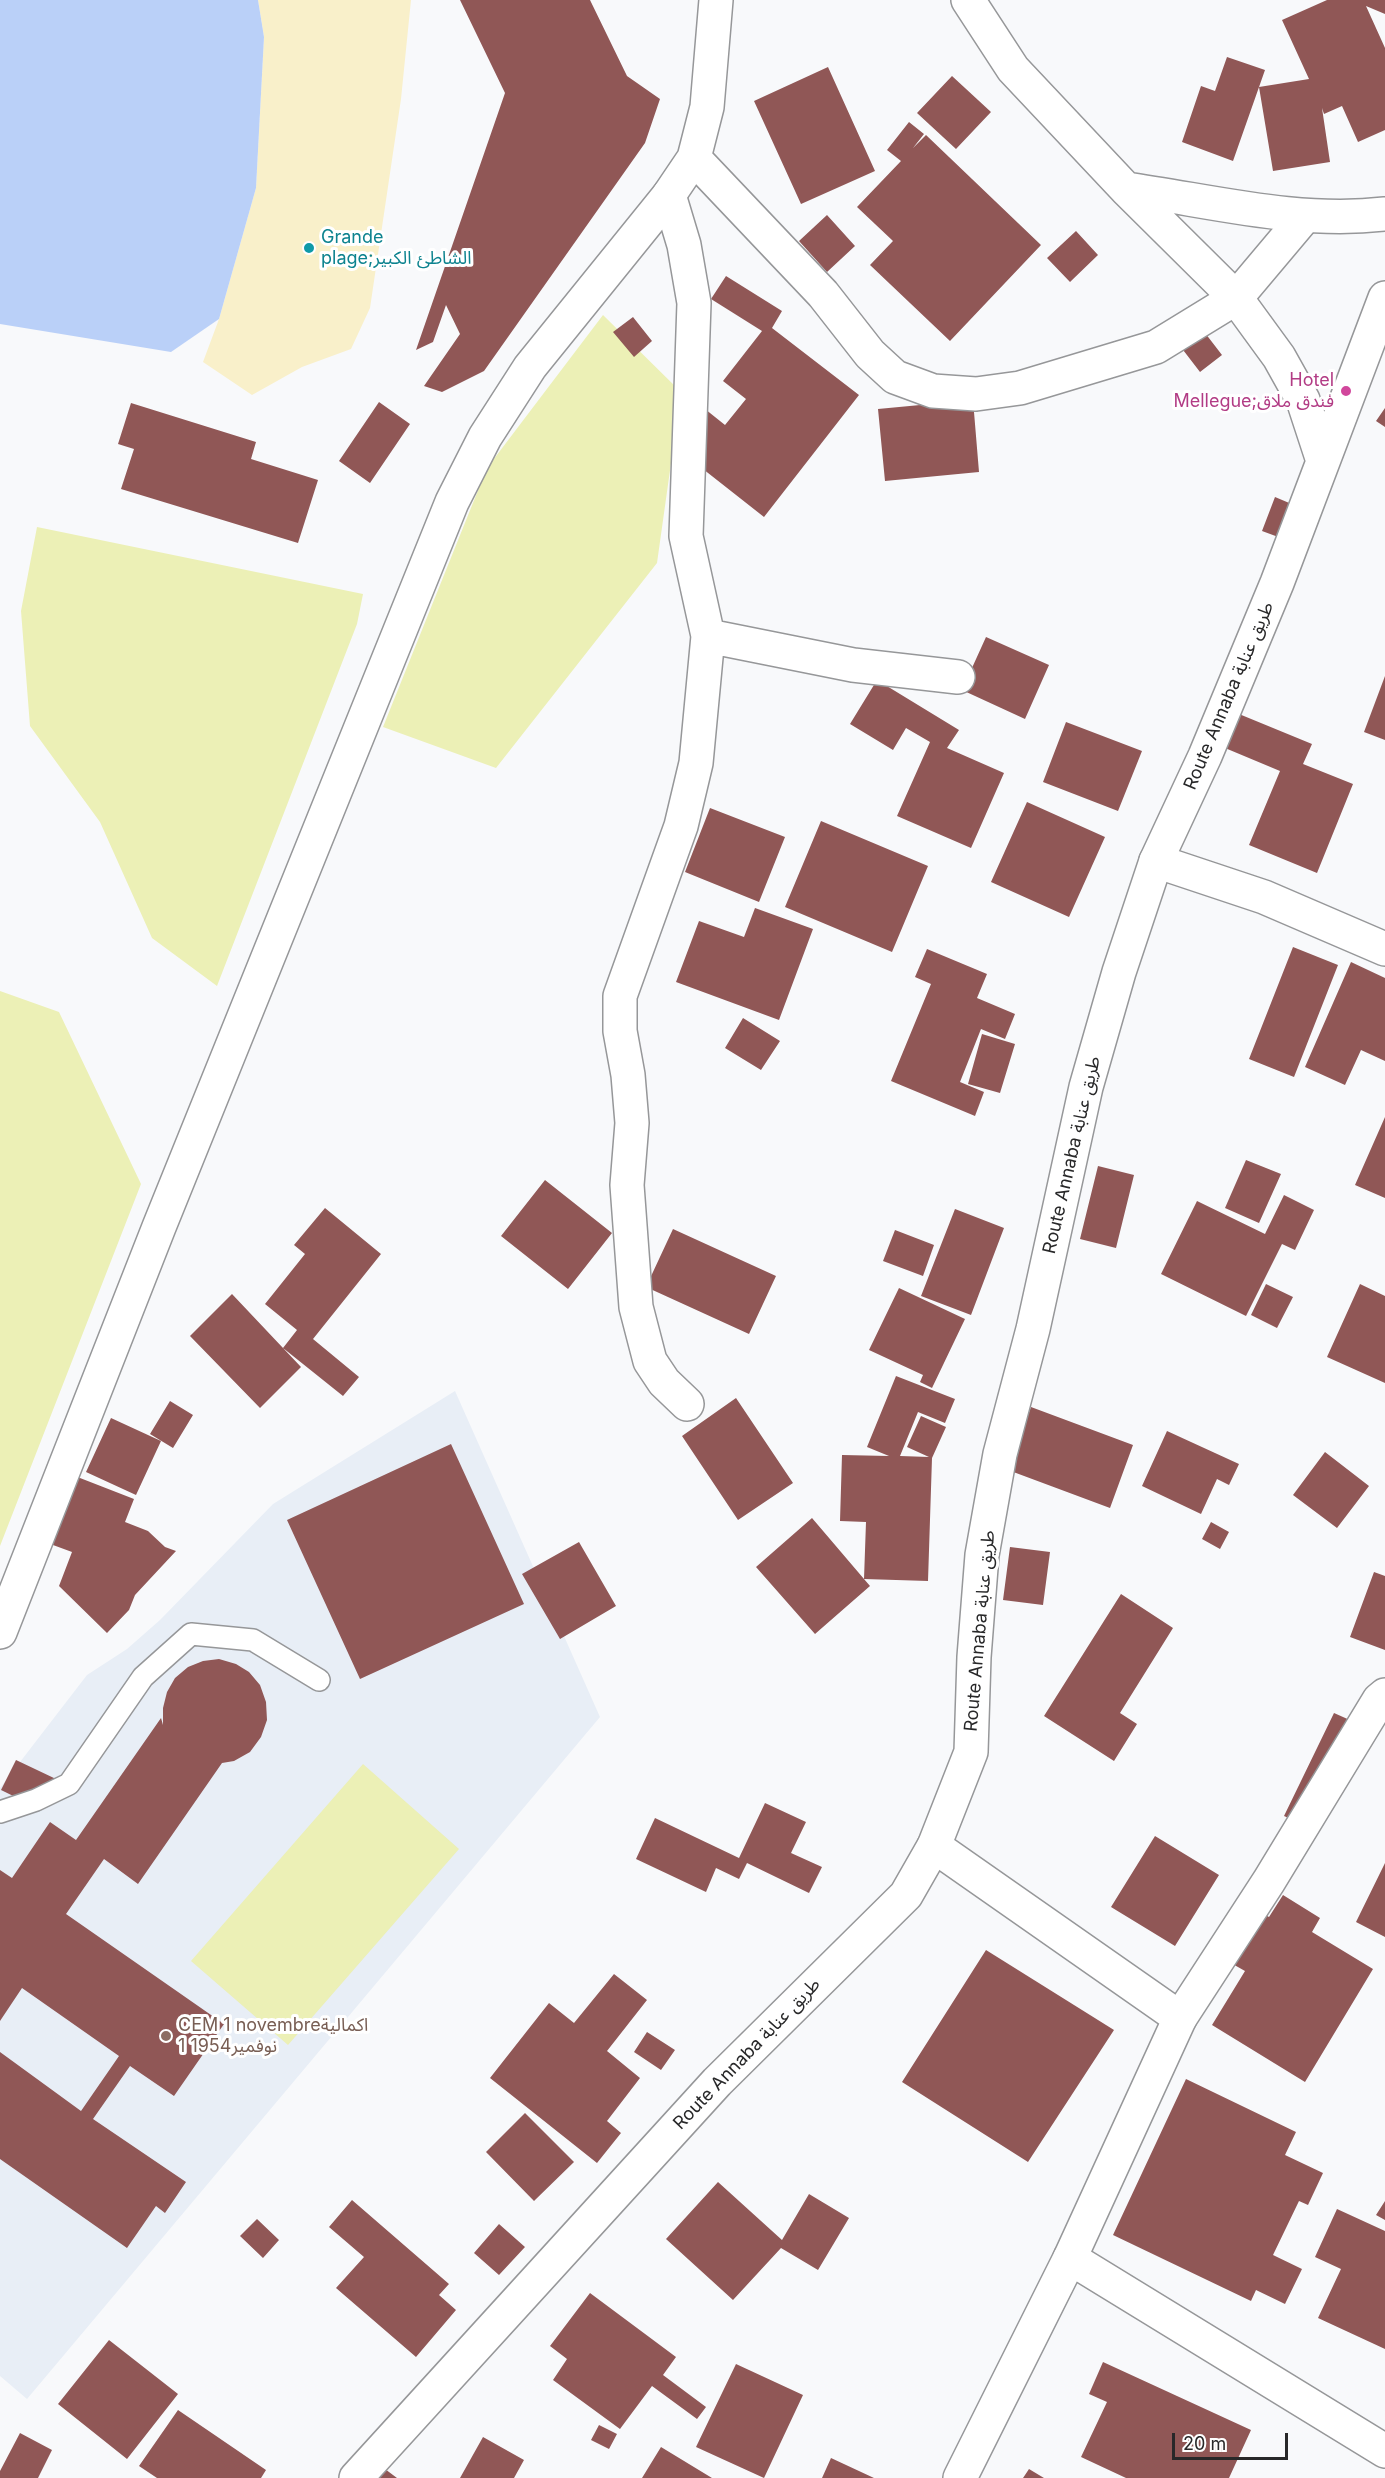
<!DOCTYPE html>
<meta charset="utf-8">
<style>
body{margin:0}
#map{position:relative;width:1385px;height:2478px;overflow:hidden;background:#f8f9fb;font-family:Inter,sans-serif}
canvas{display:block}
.scale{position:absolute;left:1172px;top:2433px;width:116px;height:27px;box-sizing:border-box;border:3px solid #282829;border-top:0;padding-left:8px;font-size:18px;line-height:21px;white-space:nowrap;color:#282829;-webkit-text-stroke:4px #fff;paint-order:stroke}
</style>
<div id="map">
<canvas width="1385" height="2478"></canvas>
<div class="scale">20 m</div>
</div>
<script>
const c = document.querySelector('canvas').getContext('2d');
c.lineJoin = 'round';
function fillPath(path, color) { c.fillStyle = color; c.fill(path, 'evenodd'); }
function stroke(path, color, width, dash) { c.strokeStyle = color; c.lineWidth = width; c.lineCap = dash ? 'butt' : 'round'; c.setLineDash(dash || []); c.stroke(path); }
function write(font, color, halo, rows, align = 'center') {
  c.font = font + ' Inter,"Noto Sans Arabic",sans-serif'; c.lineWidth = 6; c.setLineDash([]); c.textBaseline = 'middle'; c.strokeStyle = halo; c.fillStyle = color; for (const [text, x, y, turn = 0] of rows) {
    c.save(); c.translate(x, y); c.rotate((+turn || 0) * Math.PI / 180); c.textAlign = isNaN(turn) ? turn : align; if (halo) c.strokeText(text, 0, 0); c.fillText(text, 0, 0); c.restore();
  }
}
const built = new Path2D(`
 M 455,1391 L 600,1717 L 27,2399 L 0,2376 L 0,1788 L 87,1675 L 127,1649 L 160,1620 L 273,1504 Z`);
const green = new Path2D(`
 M 603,315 L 681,392 L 657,563 L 496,768 L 383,727 L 487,468 Z
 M 37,527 L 363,594 L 357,624 L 217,986 L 152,938 L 100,822 L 30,726 L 21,611 Z
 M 0,991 L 59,1012 L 141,1184 L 0,1546 Z
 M 363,1764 L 459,1849 L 288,2045 L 191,1961 Z`);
const sand = new Path2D(`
 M 258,0 L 411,0 L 401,99 L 370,308 L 351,349 L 302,367 L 252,395 L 203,362 L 219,319 L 256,188 L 264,37 Z`);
const water = new Path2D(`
 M 0,0 L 258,0 L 264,37 L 256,188 L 219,319 L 171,352 L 0,324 Z`);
const building = new Path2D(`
 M 460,0 L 590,0 L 627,76 L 660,99 L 645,143 L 484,371 L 442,392 L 424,386 L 460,334 L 446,305 L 433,342 L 416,350 L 505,93 Z
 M 1327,0 L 1385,0 L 1385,14 L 1366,6 L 1385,48 L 1385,130 L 1358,142 L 1342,106 L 1324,114 L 1322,108 L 1330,162 L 1273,171 L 1259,87 L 1309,79 L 1282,20 Z
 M 1227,57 L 1265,70 L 1233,161 L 1182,142 L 1201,86 L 1215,91 Z
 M 828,67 L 875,171 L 801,204 L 754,101 Z
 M 952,76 L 991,112 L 956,149 L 917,113 Z
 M 909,122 L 924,134 L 913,148 L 926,135 L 1041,245 L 950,341 L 870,265 L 893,241 L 857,207 L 901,161 L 887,150 Z
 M 827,215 L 855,246 L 827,272 L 799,241 Z
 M 1076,231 L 1098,255 L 1070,282 L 1047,258 Z
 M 726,276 L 782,311 L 772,328 L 859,395 L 764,517 L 675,447 L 705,409 L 725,425 L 746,399 L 723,381 L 762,331 L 711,299 Z
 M 633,317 L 652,341 L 634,357 L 613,332 Z
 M 1202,329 L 1222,355 L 1200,372 L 1180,346 Z
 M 973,400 L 979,472 L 885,481 L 878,409 Z
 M 379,402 L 410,424 L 370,483 L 339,461 Z
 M 131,403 L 256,442 L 251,459 L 318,480 L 298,543 L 121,489 L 134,449 L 118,444 Z
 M 1385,408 L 1385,427 L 1376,421 Z
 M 1275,497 L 1294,505 L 1281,538 L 1262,531 Z
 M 986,637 L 1049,665 L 1025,719 L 962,690 Z
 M 1385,676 L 1385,740 L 1364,732 Z
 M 877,680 L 959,730 L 947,748 L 1004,773 L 971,848 L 897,816 L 930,742 L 906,728 L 893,750 L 850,724 Z
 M 1239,714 L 1312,744 L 1303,764 L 1353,784 L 1317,873 L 1249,845 L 1280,771 L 1225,748 Z
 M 1066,722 L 1142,751 L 1118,811 L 1043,782 Z
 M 1027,802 L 1105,837 L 1069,917 L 991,882 Z
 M 710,808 L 785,837 L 759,902 L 685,872 Z
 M 821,821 L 928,866 L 892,952 L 785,907 Z
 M 755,908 L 813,929 L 779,1020 L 676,982 L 699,921 L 744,937 Z
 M 1293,947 L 1338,965 L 1294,1077 L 1249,1059 Z
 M 927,949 L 987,974 L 977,998 L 1015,1014 L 1005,1039 L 981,1029 L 960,1082 L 984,1092 L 975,1116 L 891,1081 L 931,984 L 915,977 Z
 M 1351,962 L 1385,978 L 1385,1061 L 1361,1050 L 1345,1085 L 1305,1067 Z
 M 743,1018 L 780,1041 L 761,1070 L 725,1048 Z
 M 982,1034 L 1015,1044 L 1000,1093 L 968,1084 Z
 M 1385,1117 L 1385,1198 L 1355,1185 Z
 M 1246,1160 L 1281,1174 L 1259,1223 L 1225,1208 Z
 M 1098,1166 L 1134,1175 L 1116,1248 L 1080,1239 Z
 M 545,1180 L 612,1233 L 568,1289 L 501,1236 Z
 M 1284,1195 L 1314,1210 L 1295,1250 L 1282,1244 L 1246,1316 L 1161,1274 L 1197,1201 L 1265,1234 Z
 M 325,1208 L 381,1254 L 313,1339 L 359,1377 L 343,1396 L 283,1348 L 301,1367 L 260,1408 L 190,1336 L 232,1294 L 283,1348 L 297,1330 L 265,1304 L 305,1254 L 294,1245 Z
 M 955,1209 L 1004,1228 L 971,1315 L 921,1296 Z
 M 673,1229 L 776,1276 L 749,1334 L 646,1287 Z
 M 895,1230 L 934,1245 L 923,1276 L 883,1261 Z
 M 1266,1284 L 1293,1297 L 1277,1328 L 1251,1315 Z
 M 1360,1284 L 1385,1296 L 1385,1383 L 1327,1357 Z
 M 899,1288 L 965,1319 L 932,1388 L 920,1382 L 923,1375 L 869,1350 Z
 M 896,1376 L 955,1399 L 945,1423 L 918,1412 L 900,1456 L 929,1457 L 907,1447 L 921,1416 L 946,1427 L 932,1458 L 928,1581 L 864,1579 L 870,1586 L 815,1634 L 756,1567 L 812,1518 L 864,1579 L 866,1522 L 840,1521 L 842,1455 L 889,1456 L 867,1447 Z
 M 736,1398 L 793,1483 L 738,1520 L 682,1436 Z
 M 170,1401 L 193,1415 L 173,1448 L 150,1434 Z
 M 1031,1407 L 1133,1445 L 1110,1508 L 1008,1470 Z
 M 111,1418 L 161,1441 L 136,1495 L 86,1472 Z
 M 1167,1431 L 1239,1464 L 1229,1485 L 1217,1479 L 1201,1514 L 1142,1486 Z
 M 451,1444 L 524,1604 L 360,1679 L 287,1520 Z
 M 1325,1452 L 1369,1486 L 1337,1528 L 1293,1495 Z
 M 62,1471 L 134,1499 L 125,1522 L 148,1531 L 165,1547 L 176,1551 L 135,1595 L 129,1610 L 107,1633 L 59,1586 L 72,1552 L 53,1545 L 38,1530 Z
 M 1211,1522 L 1229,1532 L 1220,1549 L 1202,1539 Z
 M 579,1542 L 616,1606 L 560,1639 L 522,1574 Z
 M 1010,1547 L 1050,1552 L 1043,1605 L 1003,1600 Z
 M 1374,1572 L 1385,1576 L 1385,1650 L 1350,1637 Z
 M 1121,1594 L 1173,1628 L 1120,1713 L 1137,1724 L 1114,1761 L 1044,1716 Z
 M 219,1659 L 236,1664 L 249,1672 L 260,1685 L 266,1702 L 267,1720 L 261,1737 L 250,1752 L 234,1761 L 222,1763 L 138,1884 L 104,1859 L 66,1914 L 224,2024 L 174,2096 L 130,2066 L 93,2119 L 186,2182 L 165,2213 L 156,2206 L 127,2248 L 0,2159 L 0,2052 L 81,2111 L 119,2056 L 22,1988 L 0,2021 L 0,1870 L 12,1878 L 50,1822 L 76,1840 L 161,1718 L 163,1725 L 163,1708 L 167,1692 L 175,1678 L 188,1667 L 203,1661 Z
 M 1334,1713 L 1352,1721 L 1302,1824 L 1284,1816 Z
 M 16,1760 L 56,1779 L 42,1810 L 1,1790 Z
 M 765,1803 L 806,1822 L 791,1853 L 822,1867 L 809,1893 L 747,1863 L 739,1879 L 716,1868 L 706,1892 L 636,1859 L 655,1818 L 739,1858 Z
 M 1155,1836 L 1219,1875 L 1175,1946 L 1111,1907 Z
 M 1385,1863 L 1385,1937 L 1356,1922 Z
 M 1283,1895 L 1320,1918 L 1312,1932 L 1373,1969 L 1305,2082 L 1212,2025 L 1245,1971 L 1222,1958 L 1253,1908 L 1269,1917 Z
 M 986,1950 L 1114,2030 L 1028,2162 L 902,2082 Z
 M 614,1974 L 647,2000 L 607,2051 L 640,2078 L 607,2121 L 621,2133 L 597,2163 L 490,2078 L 549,2003 L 574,2023 Z
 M 647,2032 L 675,2050 L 661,2070 L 634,2052 Z
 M 1186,2079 L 1296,2132 L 1285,2155 L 1323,2173 L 1308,2205 L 1299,2201 L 1273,2255 L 1302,2269 L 1285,2304 L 1256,2290 L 1251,2301 L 1113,2235 Z
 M 525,2113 L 574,2162 L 534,2201 L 486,2152 Z
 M 718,2182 L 782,2240 L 809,2194 L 849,2218 L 818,2270 L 781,2248 L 733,2300 L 666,2239 Z
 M 352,2200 L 449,2284 L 439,2295 L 456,2310 L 416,2357 L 336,2288 L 364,2257 L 329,2227 Z
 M 1385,2201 L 1385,2220 L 1376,2215 Z
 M 1337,2209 L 1385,2231 L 1385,2349 L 1318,2318 L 1341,2269 L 1315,2257 Z
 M 257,2219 L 279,2240 L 263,2258 L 240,2236 Z
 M 499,2224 L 525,2247 L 499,2275 L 474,2253 Z
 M 590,2293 L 676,2357 L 663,2375 L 706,2407 L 697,2419 L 652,2386 L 620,2429 L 553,2380 L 567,2359 L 550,2346 Z
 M 109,2340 L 178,2394 L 127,2459 L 58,2404 Z
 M 1103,2362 L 1251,2430 L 1229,2478 L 1126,2478 L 1081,2457 L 1107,2402 L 1089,2394 Z
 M 736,2364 L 803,2395 L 764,2478 L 696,2447 Z
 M 178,2410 L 266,2470 L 261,2478 L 157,2478 L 139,2466 Z
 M 599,2425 L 617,2434 L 609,2449 L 591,2440 Z
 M 20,2433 L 52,2450 L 38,2478 L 0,2478 L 0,2471 Z
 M 483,2437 L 524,2460 L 514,2478 L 460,2478 Z
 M 661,2447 L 712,2478 L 642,2478 Z
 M 831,2458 L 874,2478 L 822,2478 Z
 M 381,2466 L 397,2478 L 372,2478 Z
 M 1029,2469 L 1044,2478 L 1023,2478 Z`);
const service = new Path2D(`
 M 0,1812 L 36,1800 L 69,1784 L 143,1677 L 191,1634 L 253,1640 L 319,1680`);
const minor = new Path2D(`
 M 669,195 L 684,245 L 694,303 L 686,536 L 708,636 L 696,763 L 681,826 L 620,996 L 620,1031 L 628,1075 L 632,1123 L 627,1185 L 636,1307 L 650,1361 L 664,1382 L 687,1404
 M 708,636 L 853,665 L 958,677
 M 1156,861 L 1264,897 L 1385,949
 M 1180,2018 L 1269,1881 L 1379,1700 L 1385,1695
 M 1070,2258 L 1385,2451`);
const tertiary = new Path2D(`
 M 694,158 L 823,294 L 870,354 L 895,377 L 933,391 L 976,394 L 1020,388 L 1156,347 L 1236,298 L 1305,216
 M 0,1632 L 159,1227 L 452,502 L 485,437 L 530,367 L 669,195 L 694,158 L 707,107 L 716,0
 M 934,1846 L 1180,2018 L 1070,2258 L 960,2478`);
const secondary = new Path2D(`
 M 968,0 L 1013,69 L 1126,189 L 1236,298 L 1279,357 L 1303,400 L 1323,461
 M 1126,189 C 1212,201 1297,224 1385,214
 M 356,2478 L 717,2082 L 906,1895 L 934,1846 L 971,1752 L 974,1657 L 982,1555 L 1000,1454 L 1033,1329 L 1086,1087 L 1119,972 L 1156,861 L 1205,756 L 1277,583 L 1385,298`);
const markers = [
 [309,248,6,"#0f9aa8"],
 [1346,391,6,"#d1479c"],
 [166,2036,6,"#8d6e63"]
];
const cultureNames = [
 ["Grande",321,238],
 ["plage;الشاطئ الكبير",321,259]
];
const hotelNames = [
 ["Hotel",1334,381],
 ["Mellegue;فندق ملاق",1334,402]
];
const streetNames = [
 ["Route Annaba طريق عنابة",1229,696,-67],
 ["Route Annaba طريق عنابة",1072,1155,-77],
 ["Route Annaba طريق عنابة",980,1631,-85],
 ["Route Annaba طريق عنابة",747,2054,-46]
];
const educationNames = [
 ["CEM 1 novembreاكمالية",178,2026],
 ["1 نوفمير1954",178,2047]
];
fillPath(built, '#e8eef6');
fillPath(green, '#ecf0b6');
fillPath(sand, '#f9f0ca');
fillPath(water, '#bad0f8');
fillPath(building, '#905756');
stroke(service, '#969799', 24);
stroke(minor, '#969799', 36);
stroke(tertiary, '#969799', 36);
stroke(secondary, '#969799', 36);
stroke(service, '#fff', 21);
stroke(minor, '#fff', 33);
stroke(tertiary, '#fff', 33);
stroke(secondary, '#fff', 33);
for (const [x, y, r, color] of markers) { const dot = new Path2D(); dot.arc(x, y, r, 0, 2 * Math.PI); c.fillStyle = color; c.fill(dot); stroke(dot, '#fff', 2); }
write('18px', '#0d838f', '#fff', cultureNames, 'left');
write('18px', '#b23c85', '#fff', hotelNames, 'right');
write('18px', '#282829', '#fff', streetNames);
write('18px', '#785e54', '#fff', educationNames, 'left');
</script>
